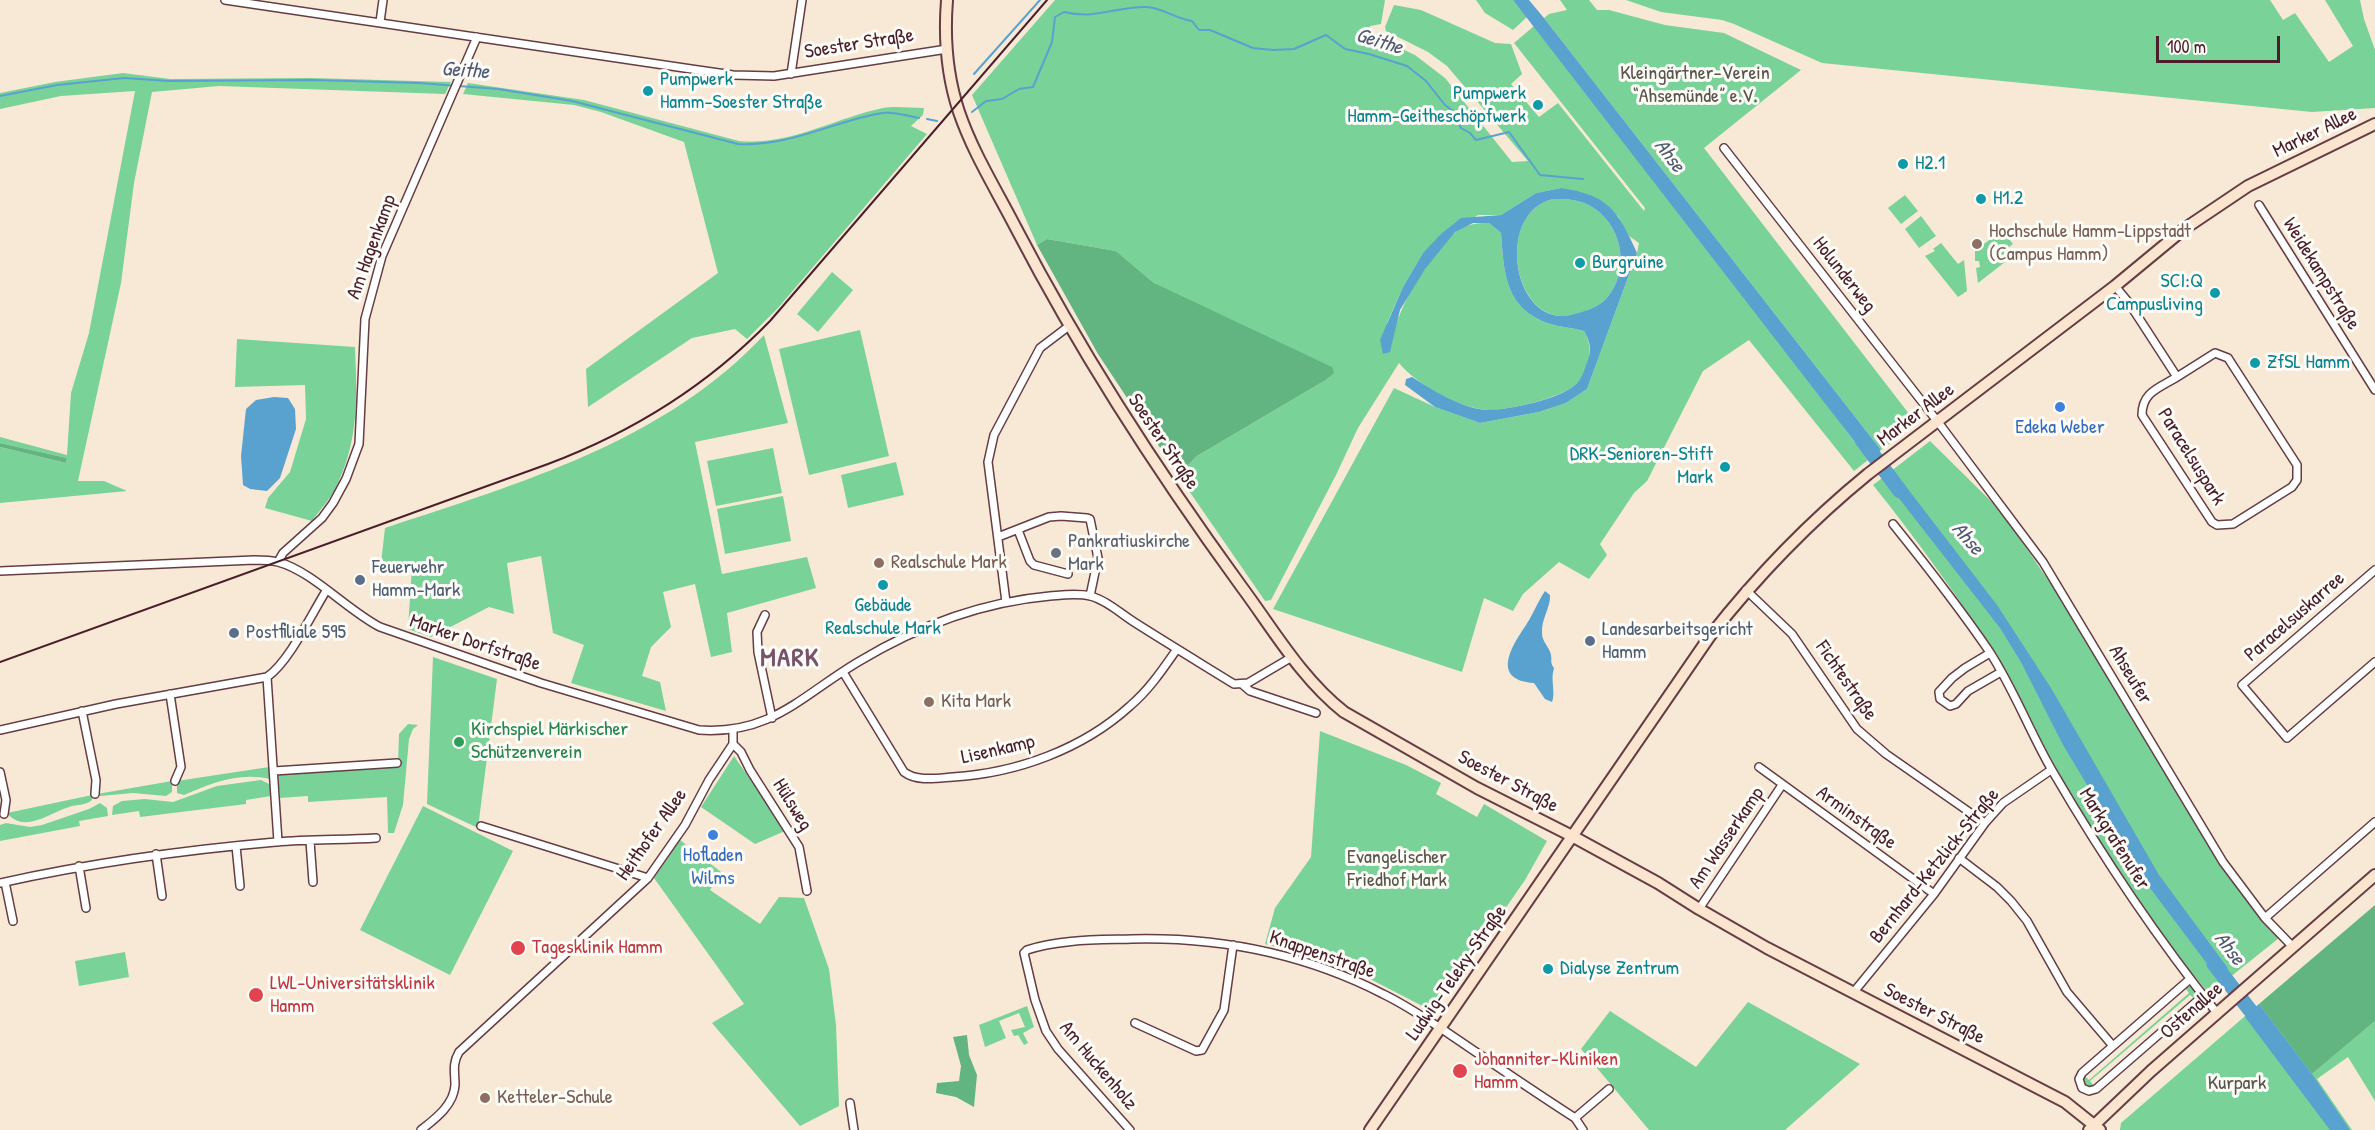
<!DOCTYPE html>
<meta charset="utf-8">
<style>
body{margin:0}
#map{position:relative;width:2375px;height:1130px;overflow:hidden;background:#f8e9d6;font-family:"Patrick Hand",sans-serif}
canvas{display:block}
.scale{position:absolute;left:2156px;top:36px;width:124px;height:27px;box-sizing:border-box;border:3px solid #4a1f2b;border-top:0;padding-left:8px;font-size:18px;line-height:21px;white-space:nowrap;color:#4a1f2b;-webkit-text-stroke:4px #fdfcf7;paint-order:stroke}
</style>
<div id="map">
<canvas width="2375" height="1130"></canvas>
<div class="scale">100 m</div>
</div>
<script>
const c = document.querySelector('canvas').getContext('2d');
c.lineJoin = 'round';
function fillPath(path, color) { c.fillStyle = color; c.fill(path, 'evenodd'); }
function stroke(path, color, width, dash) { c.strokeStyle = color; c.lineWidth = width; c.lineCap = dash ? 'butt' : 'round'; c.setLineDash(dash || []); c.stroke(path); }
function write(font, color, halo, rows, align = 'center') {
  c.font = font + ' "Patrick Hand",sans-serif'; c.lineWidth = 6; c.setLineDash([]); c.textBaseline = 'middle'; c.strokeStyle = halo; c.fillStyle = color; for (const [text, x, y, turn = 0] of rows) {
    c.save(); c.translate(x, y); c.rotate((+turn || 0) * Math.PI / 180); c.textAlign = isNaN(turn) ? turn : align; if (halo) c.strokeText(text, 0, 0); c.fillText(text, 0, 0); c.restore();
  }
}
const green = new Path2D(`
 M 1055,0 L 1385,0 L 1381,24 L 1370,26 L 1372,35 L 1415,55 L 1445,78 L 1512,162 L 1528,161 L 1447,66 L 1428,52 L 1386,31 L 1385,27 L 1394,5 L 1421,10 L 1495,43 L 1511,44 L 1522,74 L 1511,84 L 1539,117 L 1558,103 L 1644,211 L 1645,208 L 1514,43 L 1534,26 L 1731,276 L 1868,460 L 1854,471 L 1749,340 L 1703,371 L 1647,481 L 1634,493 L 1600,544 L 1607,555 L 1589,579 L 1559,562 L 1523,594 L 1513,611 L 1484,598 L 1462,672 L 1273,609 L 1394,388 L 1435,407 L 1480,423 L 1539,412 L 1566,403 L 1587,389 L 1637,253 L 1639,243 L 1629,236 L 1618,216 L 1561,188 L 1536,193 L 1501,215 L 1478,215 L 1423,253 L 1403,287 L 1387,323 L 1391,347 C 1394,312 1428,257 1454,233 C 1464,224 1477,223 1489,223 L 1501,233 C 1504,270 1504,304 1542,321 C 1555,327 1570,327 1584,331 C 1594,347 1590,372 1575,385 C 1561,398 1505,411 1487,410 C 1459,408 1416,384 1399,363 L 1358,428 L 1336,475 L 1271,600 L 1265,601 L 1178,475 L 1197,456 L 1324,381 L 1154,283 L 1116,251 L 1047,239 L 1037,245 L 972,95 Z
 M 1476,0 L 1513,0 L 1527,17 L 1513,30 L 1485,13 Z
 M 1560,0 L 1589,0 L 1597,10 L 1609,10 L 1665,25 L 1724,33 L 1801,70 L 1704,148 L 1913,419 L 1894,432 L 1897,438 L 1881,450 L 1544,18 L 1549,14 L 1567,10 Z
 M 1626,0 L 2270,0 L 2283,20 L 2295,13 L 2329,62 L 2353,46 L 2325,0 L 2360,0 L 2364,19 L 2375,50 L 2375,108 L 2312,112 L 1822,63 L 1734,24 L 1722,20 L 1661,12 Z
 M 123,73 L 170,79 L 311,78 L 451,82 L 445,94 L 219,86 L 152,92 L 134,183 L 121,283 L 78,481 L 104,481 L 127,491 L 0,503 L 0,447 L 66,463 L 67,458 L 0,443 L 0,437 L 67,455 L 71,393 L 89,333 L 135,91 L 61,96 L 0,109 L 0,93 L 55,82 Z
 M 468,83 L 584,100 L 739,141 C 789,146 835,118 883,108 C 895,106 911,108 924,108 L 923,115 L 911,126 L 927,134 L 778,308 L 747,339 L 735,329 L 692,338 L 588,407 L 586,369 L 718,273 L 684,142 L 601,112 L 574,105 L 463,94 Z
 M 1905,195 L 1918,211 L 1901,224 L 1888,208 Z
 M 1553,199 C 1564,199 1574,199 1584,203 C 1622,218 1633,271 1605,300 C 1597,308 1582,312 1572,315 C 1513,328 1494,213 1553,199 Z
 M 1921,216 L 1936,236 L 1919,248 L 1905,229 Z
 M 2002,230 L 2013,244 L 2004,251 L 2005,262 L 1978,283 L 1976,268 L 1980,267 L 1979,261 L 1975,261 L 1975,251 L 1993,237 L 1995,239 L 1999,235 L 1998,233 Z
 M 1941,243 L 1958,264 L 1964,260 L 1967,291 L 1958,297 L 1925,256 L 1935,251 L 1933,249 Z
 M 832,272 L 853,290 L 818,332 L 797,314 Z
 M 860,330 L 889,456 L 809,475 L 779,349 Z
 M 764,335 L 788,423 L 695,442 L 722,574 L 807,557 L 816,588 L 727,613 L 732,652 L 711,657 L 695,584 L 663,592 L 671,627 L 651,647 L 642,676 L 660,682 L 666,711 L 571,683 L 584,645 L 553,633 L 541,556 L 507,563 L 514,614 L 489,607 L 431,637 L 408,629 L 412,566 L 381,563 L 385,528 C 520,483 664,442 764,335 Z
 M 237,339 L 355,347 C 357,398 359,440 336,487 C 330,499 320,510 312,521 L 265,508 L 268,498 L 290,472 L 306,419 L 305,385 L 235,387 Z
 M 1930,441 L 2001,511 L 2102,659 L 2184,806 L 2267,925 L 2279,938 L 2209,994 C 2150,924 2098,849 2053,769 C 2033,734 2019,694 1998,660 C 1960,599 1918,541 1873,485 Z
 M 773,448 L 782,493 L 716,506 L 707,461 Z
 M 896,462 L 904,495 L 848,508 L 841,475 Z
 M 783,496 L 791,541 L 725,554 L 717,509 Z
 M 433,657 L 497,679 L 478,828 L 427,804 Z
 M 408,724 L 418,725 L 413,729 L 409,739 L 403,805 L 394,833 L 388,833 L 387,797 L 308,802 L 308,796 L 280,798 L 278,773 L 398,764 L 399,734 Z
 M 1320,731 L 1406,765 L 1441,783 L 1436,794 L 1477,817 L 1484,804 L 1547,841 L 1525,880 L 1434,1012 L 1345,966 L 1265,944 L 1275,908 L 1311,857 Z
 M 734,756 L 780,822 L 785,831 L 755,844 L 701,807 Z
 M 269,767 L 270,779 C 239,772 212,783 184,795 L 177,793 L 177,781 Z
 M 261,780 L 271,785 L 271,796 L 246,800 L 246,804 L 140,817 L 139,811 L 112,815 L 113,806 L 122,801 L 145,799 L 173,802 L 217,786 Z
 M 172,781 L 172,792 L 166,796 L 133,793 L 100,796 L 97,794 Z
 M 92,795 L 92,800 C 85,806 77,804 69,807 C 50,813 24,834 7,813 Z
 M 100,803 L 107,808 L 108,816 L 79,821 L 80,826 L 0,841 L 0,825 L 6,823 L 30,827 L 42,825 L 89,809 Z
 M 423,806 L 513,851 L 450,975 L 360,930 Z
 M 680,840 L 721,872 L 710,890 L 760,924 L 779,897 L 804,898 L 829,969 L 836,1025 L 839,1106 L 800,1126 L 712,1023 L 744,1004 L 654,878 Z
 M 125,952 L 129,977 L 79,986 L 75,961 Z
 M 2191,986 L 2198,994 L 2195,999 L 2190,995 L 2090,1081 L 2094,1086 L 2086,1088 L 2082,1084 L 2084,1075 L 2089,1080 L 2189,993 L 2185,988 Z
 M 1748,1002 L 1860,1064 L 1785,1130 L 1649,1130 L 1581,1049 L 1610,1011 L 1696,1067 Z
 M 2259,1004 L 2312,1074 L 2375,1021 L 2375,1101 L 2348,1057 L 2317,1079 L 2352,1130 L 2120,1130 L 2121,1123 Z
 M 1027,1006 L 1034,1027 L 1023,1033 L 1028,1043 L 1024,1045 L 1018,1035 L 1014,1036 L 1011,1030 L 1025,1027 L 1019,1013 L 999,1021 L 1006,1038 L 985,1047 L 979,1025 Z`);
const forest = new Path2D(`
 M 1047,239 L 1116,251 L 1154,283 L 1332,367 L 1334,373 L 1324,381 L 1197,456 L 1178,475 L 1098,354 L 1037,245 Z
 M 0,443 L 67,458 L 66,463 L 0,447 Z
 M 2375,905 L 2375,1021 L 2312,1074 L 2259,1004 Z
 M 967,1035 L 969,1055 L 977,1075 L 974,1107 L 956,1097 L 936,1093 L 937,1083 L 959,1081 L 961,1066 L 953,1037 Z`);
const water = new Path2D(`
 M 1513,0 L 1529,0 L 1544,18 L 1881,450 L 1868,459 Z
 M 1561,188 C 1608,195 1618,210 1637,253 L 1587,389 L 1566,403 L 1539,412 L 1480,423 L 1435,407 L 1405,385 L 1406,379 L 1412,377 C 1432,390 1463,409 1487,410 C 1509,410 1560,399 1575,385 C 1581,380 1584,372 1586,365 C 1592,352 1591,343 1584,331 C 1570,327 1555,327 1542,321 C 1504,304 1504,270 1501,233 L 1489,223 L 1473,223 L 1455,232 L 1425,269 L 1400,310 L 1390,352 L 1383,354 L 1380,340 L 1403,287 L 1423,253 L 1441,234 L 1461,218 L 1501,215 L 1536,193 ZM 1553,199 C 1564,199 1574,199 1584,203 C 1622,218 1633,271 1605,300 C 1597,308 1582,312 1571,315 C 1513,328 1494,213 1553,199 Z
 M 274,397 L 288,398 L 295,409 L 296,429 L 280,478 L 267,491 L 250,489 L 243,485 L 241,456 L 246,409 L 256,400 Z
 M 1894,471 L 1997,605 L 2051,688 L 2159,875 L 2227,967 L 2229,975 L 2222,981 L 2214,973 L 2147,884 L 2063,745 L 2021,662 L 2000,628 L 1884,479 Z
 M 1545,591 L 1550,595 C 1551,607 1541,619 1542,633 C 1542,642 1549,646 1551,655 C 1552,661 1550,663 1554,668 C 1550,680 1556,692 1552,702 L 1545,699 L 1534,683 C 1492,680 1510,649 1524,628 C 1532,617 1537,603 1545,591 Z
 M 2259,1004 L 2312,1074 L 2350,1130 L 2330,1130 L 2245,1017 Z`);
const stream = new Path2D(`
 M 974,74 L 1040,0
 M 0,96 L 57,85 L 124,78 L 169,81 L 313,80 L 419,83 L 498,89 L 572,101 L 738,144 C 789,147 834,121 882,113 C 893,111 908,116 919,118
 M 972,112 L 986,101 L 1002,99 L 1019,89 L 1033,87 L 1052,42 L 1055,17 L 1064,12 C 1097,20 1116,6 1147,7 C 1160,7 1177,19 1192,21 L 1199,30 L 1210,30 L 1253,48 L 1273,50 L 1294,49 L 1326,35 L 1345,49 L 1369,54 L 1407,66 L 1426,81 L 1445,105 L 1453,111 L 1461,128 L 1470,133 L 1476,140 L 1509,132 L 1540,175 L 1583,179
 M 927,119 L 937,121`);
const river = new Path2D(`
 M 1862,440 L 1900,491
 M 2214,964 L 2264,1028`);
const street = new Path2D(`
 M 225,0 L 698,70 L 733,75 L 774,76 L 947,49
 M 380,22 L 383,0
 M 791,74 L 802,0
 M 1724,148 L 1941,426 L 2043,562 L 2223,862 L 2265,918 L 2293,947
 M 2259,205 L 2375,390
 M 2115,286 L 2129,303 L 2177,377 L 2215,353 L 2228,358 L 2297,465 L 2297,480 L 2292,487 L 2233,524 L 2217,525 L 2212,522 L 2142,415 C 2142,392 2159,388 2177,377
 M 1893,524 C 1926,565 1959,607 1989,651 C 2014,689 2030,733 2053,772 C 2102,856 2156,937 2217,1013
 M 1018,530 L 1030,561 L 1034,565 L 1068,574
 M 998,537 L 1049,517 L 1061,516 L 1087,518 L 1090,519 L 1098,558 L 1090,596
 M 278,562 L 283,553 L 322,518 L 333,503 L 346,479 L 359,444 L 365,319 L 382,256 L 477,37
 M 2375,570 L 2242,685 L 2287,738 L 2375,662
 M 0,571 L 254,560 C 262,560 270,560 278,562 C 312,571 347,610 380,627 L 541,683 L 699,730 C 771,735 801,696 858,662 C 916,627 982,602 1050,596 C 1063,595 1077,593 1090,596 C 1106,600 1120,613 1134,622 C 1167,643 1200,663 1234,684 L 1248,683 L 1292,657
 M 1746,590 L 1792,634 L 1857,729 L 1886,754 L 1985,823
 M 1006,602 L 988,462 L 994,435 L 1040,348 L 1069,326
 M 765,615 L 757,632 L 758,652 L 772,718
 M 1990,653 L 1965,668 L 1952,678 L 1939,692 L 1940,699 L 1950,706 L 1956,704 L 1968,691 L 2001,672
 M 843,672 L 904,772 C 917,782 938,778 953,777 C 1017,773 1083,749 1130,706 C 1149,690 1163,669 1177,649
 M 267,677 L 278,842
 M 1243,685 L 1250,691 L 1316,713
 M 170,694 L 181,767 L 175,781
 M 82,711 L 96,780 L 95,794
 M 0,730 L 116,704 L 267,677 C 289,662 311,615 326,591
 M 733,744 L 741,752 L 750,770 L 799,847 L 807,891
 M 1759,767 L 1934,894
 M 274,771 L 397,763
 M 0,772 L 6,800 L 4,814
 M 481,826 L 648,878
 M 310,841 L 313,882
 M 236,846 L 240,886
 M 156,854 L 162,896
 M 1959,858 L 1997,887 L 2011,901 L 2027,921 L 2067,992 L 2113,1046
 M 79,866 L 86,908
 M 5,882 L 13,921
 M 0,883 C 91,863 183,850 276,842 C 309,839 343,840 376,838
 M 1699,909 L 1782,785
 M 2265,918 L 2375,822
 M 2190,979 L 2082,1073 L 2079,1079 L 2082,1088 L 2089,1091 L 2096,1089 L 2203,996
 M 1853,993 L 1934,894 L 1985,823 L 2003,803 L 2051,770
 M 1135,1023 L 1196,1051 L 1202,1050 L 1224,1010 L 1233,945
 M 850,1103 L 854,1130
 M 1575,1118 L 1609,1089
 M 421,1130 C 435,1119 454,1105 455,1085 C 455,1072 452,1064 459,1052 L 648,878 L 685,825 L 709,780 L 733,744 L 733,730
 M 1130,1130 L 1058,1049 L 1046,1031 L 1035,1000 L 1024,953 L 1027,950 C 1059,939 1099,940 1132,939 C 1219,937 1305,954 1383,994 C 1404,1004 1423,1017 1442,1029 C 1486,1059 1530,1089 1575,1118 L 1583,1130`);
const secondary = new Path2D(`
 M 947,0 C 944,38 947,76 959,112 C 973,153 997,191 1017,230 C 1082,355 1158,472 1241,586 C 1273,629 1301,678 1344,712 L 1477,788 L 1572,836 L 1658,883 L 1699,909 L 1767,948 L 2065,1102 L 2100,1130
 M 1370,1130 L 1710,636 C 1757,576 1808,523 1868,474 L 2115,286 L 2184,229 L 2248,186 L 2375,124
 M 2089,1130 L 2151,1071 L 2375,875`);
const rail = new Path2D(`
 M 0,662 L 548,464 C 633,432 707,386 770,321 L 1047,0`);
const markers = [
 [648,91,6,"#0f9aa8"],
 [1538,105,6,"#0f9aa8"],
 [1903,164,6,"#0f9aa8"],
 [1981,199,6,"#0f9aa8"],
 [1977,244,6,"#8d6e63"],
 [1580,263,6,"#0f9aa8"],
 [2215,293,6,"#0f9aa8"],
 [2255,363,6,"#0f9aa8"],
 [2060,407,6,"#3f7fe0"],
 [1725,467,6,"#0f9aa8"],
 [1056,553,6,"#6b7280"],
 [879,563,6,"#8d6e63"],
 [360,580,6,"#5c6f8a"],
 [883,585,6,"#0f9aa8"],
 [234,633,6,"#5c6f8a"],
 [1590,641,6,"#5c6f8a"],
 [929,702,6,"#8d6e63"],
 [459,742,6,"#2e9e5b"],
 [713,835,6,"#3f7fe0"],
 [518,948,8,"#e0444e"],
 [1548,969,6,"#0f9aa8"],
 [256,995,8,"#e0444e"],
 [1460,1071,8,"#e0444e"],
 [485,1098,6,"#8d6e63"]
];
const streetNames = [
 ["Soester Straße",859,44,-9],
 ["Marker Allee",2315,133,-26],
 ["Am Hagenkamp",372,247,-70],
 ["Weidekampstraße",2321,274,58],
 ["Holunderweg",1844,275,52],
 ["Marker Allee",1916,415,-37],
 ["Soester Straße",1163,442,56],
 ["Paracelsuspark",2191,457,58],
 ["Paracelsuskarree",2295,617,-41],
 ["Marker Dorfstraße",475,643,19],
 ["Ahseufer",2130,675,59],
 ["Fichtestraße",1846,681,55],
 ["Lisenkamp",998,750,-13],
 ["Soester Straße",1508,782,28],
 ["Hülsweg",792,805,58],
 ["Arminstraße",1856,818,36],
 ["Heithofer Allee",652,835,-55],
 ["Am Wasserkamp",1727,838,-56],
 ["Markgrafenufer",2114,839,58],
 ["Bernhard-Ketzlick-Straße",1935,866,-51],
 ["Knappenstraße",1322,955,19],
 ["Ludwig-Teleky-Straße",1457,973,-55],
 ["Ostenallee",2192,1011,-41],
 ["Soester Straße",1934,1014,27],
 ["Am Huckenholz",1098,1066,50]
];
const parkNames = [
 ["Kleingärtner-Verein",1695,74],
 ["“Ahsemünde” e.V.",1695,97],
 ["Evangelischer",1397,858],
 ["Friedhof Mark",1397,881],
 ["Kurpark",2237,1084]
];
const cultureNames = [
 ["Pumpwerk",660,80],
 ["Hamm-Soester Straße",660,103],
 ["Pumpwerk",1526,94,"right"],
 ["Hamm-Geitheschöpfwerk",1526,117,"right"],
 ["H2.1",1915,164],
 ["H1.2",1993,199],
 ["Burgruine",1592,263],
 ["SCI:Q",2203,282,"right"],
 ["Campusliving",2203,305,"right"],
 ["ZfSL Hamm",2267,363],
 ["DRK-Senioren-Stift",1713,455,"right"],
 ["Mark",1713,478,"right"],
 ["Gebäude",883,606,"center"],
 ["Realschule Mark",883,629,"center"],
 ["Dialyse Zentrum",1560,969]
];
const educationNames = [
 ["Hochschule Hamm-Lippstadt",1989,232],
 ["(Campus Hamm)",1989,255],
 ["Realschule Mark",891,563],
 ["Kita Mark",941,702],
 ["Ketteler-Schule",497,1098]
];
const shopNames = [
 ["Edeka Weber",2060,428],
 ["Hofladen",713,856],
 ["Wilms",713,879]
];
const worshipNames = [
 ["Pankratiuskirche",1068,542],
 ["Mark",1068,565]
];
const serviceNames = [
 ["Feuerwehr",372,568],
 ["Hamm-Mark",372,591],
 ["Landesarbeitsgericht",1602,630],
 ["Hamm",1602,653],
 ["Postfiliale 595",246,633]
];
const leisureNames = [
 ["Kirchspiel Märkischer",471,730],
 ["Schützenverein",471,753]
];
const healthNames = [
 ["Tagesklinik Hamm",532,948],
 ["LWL-Universitätsklinik",270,984],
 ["Hamm",270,1007],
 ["Johanniter-Kliniken",1474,1060],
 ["Hamm",1474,1083]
];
const waterNames = [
 ["Geithe",1379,42,17],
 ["Geithe",465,71,4],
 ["Ahse",1669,156,53],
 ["Ahse",1967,539,49],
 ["Ahse",2229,949,53]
];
const districtNames = [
 ["MARK",790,659]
];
fillPath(green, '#79d298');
fillPath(forest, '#62b480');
fillPath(water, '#59a2d0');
stroke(stream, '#59a2d0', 2);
stroke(river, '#59a2d0', 15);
stroke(street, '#643d45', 10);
stroke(secondary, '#643d45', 14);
stroke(street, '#fff', 7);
stroke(secondary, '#fce5cf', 10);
stroke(rail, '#4a1f2b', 2);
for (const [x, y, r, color] of markers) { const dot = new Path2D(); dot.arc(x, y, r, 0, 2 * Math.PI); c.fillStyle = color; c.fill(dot); stroke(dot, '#fdfcf7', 2); }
write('20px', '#4a1f2b', '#fdfcf7', streetNames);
write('20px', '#58554c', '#fdfcf7', parkNames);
write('20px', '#0d838f', '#fdfcf7', cultureNames, 'left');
write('20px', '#785e54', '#fdfcf7', educationNames, 'left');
write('20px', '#366cbe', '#fdfcf7', shopNames);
write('20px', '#5b616d', '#fdfcf7', worshipNames, 'left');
write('20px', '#4e5e75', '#fdfcf7', serviceNames, 'left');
write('20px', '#27864d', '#fdfcf7', leisureNames, 'left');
write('20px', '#be3a42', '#fdfcf7', healthNames, 'left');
write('italic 21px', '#515a75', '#fdfcf7', waterNames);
c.letterSpacing = '1.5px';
write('bold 26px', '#78546b', '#fdfcf7', districtNames);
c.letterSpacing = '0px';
</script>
